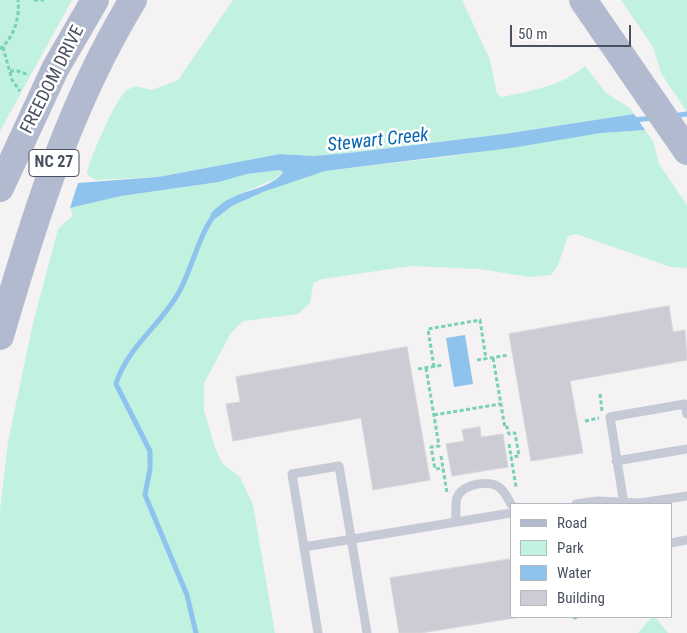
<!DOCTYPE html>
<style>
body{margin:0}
#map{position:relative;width:687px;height:633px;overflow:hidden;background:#f4f2f2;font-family:"Roboto Condensed",sans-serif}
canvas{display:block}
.legend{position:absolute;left:510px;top:503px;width:162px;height:115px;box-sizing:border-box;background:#fff;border:1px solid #b6b9bf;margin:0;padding:6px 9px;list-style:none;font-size:15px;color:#495060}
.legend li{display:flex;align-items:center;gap:10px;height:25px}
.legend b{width:25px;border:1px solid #b6b9bf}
.scale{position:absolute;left:510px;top:25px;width:121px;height:22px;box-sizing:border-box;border:2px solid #495060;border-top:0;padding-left:6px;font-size:15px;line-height:18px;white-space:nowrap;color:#495060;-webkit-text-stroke:4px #fff;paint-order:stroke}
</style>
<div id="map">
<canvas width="687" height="633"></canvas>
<ul class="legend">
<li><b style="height:6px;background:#b2bad0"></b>Road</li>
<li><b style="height:14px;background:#c1f1df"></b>Park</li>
<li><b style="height:14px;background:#8ec3ee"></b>Water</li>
<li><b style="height:14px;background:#cccdd4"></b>Building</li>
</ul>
<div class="scale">50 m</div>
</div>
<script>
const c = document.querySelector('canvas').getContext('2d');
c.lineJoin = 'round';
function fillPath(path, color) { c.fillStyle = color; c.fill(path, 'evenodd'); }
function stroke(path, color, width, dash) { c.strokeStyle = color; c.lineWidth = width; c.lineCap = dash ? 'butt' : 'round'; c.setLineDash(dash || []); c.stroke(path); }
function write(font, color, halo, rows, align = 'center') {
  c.font = font + ' "Roboto Condensed",sans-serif'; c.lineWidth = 5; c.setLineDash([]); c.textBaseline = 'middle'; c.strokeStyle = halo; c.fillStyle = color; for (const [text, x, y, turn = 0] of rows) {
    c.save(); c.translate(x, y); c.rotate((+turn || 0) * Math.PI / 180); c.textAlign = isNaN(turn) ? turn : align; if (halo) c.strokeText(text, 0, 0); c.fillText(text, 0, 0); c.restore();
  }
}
const green = new Path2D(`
 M 0,0 L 72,0 L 0,131 Z
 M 233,0 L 462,0 L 490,60 L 497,94 L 502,97 C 531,91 562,86 585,66 L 606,93 L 630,108 L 634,114 L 504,134 L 349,153 L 313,156 L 280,154 L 158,177 L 96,180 L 87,174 C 89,160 115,101 125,92 C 127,89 132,88 135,86 L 152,90 L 178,80 Z
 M 621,0 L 687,0 L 687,112 L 661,73 L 653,47 Z
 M 645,130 L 653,141 L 659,164 L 687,205 L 687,268 L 671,267 L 576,234 L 568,236 L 558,265 L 551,275 L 529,277 L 480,269 L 411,266 L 322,279 L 313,283 L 310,303 L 298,314 L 243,321 L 231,333 L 204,383 L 204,410 L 215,448 L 222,463 L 240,477 L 253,505 L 275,633 L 0,633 L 0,510 L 8,442 L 33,323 L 58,229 L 73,215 L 70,208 L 121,196 L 219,182 L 247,174 L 280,170 L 283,172 L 275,179 L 232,197 L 215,219 L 232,206 L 263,192 L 325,171 L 446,157 L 601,133 Z
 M 652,617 L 655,617 L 668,633 L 638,633 Z`);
const water = new Path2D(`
 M 634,114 L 645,130 L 601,133 L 511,148 L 325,171 L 263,192 L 232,206 L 215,219 L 210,214 C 217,207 224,201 233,197 C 247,190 275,186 283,172 L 280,170 L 247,174 L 219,182 L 121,196 L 70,208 L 78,183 L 158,177 L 280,154 L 313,156 L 349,153 L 504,134 Z
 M 465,335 L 473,384 L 454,387 L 446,338 Z`);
const stream = new Path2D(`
 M 672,116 L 687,114
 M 632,120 L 654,118
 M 196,633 L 187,595 L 145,495 L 150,469 L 150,451 L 116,384 C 127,347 162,324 179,292 C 192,269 200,230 217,212`);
const building = new Path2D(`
 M 669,306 L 673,332 L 685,330 L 687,360 L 570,381 L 583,453 L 531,461 L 509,334 Z
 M 407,347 L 430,480 L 373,490 L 361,418 L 233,441 L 226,404 L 240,402 L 236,377 Z
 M 480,427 L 481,437 L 503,434 L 508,467 L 452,476 L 446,444 L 464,441 L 462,430 Z
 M 511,559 L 511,617 L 520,617 L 421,633 L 399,633 L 390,578 Z`);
const path = new Path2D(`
 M 34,0 L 44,0
 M 3,47 L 12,80 L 20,91
 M 0,49 C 14,37 20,18 18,0
 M 10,71 L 18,71 L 29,75
 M 493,358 L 505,428 L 507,427 L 509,434 L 515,433 L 519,456 L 511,457
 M 477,360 L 509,355
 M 434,367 L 428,329 L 480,320 L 486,359
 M 426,368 L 439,446 L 431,447 L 435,469 L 443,468
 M 418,369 L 443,365
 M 600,394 L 602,411
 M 434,415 L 500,404
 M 585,421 L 599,418
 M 509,444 L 516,487
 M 441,456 L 447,493
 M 573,618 L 580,617`);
const lane = new Path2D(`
 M 616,461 L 687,449
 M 576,504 L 597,501 L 640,503 L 687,496
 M 624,504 L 610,417 L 685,404 L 687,414
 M 456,522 C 456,514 455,505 457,498 C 462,484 489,479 500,488 C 505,492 508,499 511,504
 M 671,543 L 687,540
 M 304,547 L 511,513
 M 318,633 L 292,474 L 339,466 L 367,633`);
const primary = new Path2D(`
 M 583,0 L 687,151
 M 0,188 L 55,69 L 95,0
 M 0,336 C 34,219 69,105 133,0`);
const shields = [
 [54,163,50]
];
const shieldNames = [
 ["NC 27",54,163]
];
const streetNames = [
 ["FREEDOM DRIVE",53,80,-63]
];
const waterNames = [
 ["Stewart Creek",378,141,-6]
];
fillPath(green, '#c1f1df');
fillPath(water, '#8ec3ee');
stroke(stream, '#8ec3ee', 5);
fillPath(building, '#cccdd4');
stroke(building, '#d6d6dd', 1);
stroke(path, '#78d0b9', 3, [4, 2.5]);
stroke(lane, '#c6cad6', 9);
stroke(primary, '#b2bad0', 28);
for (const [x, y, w] of shields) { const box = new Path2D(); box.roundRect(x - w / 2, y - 13.5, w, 27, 4); c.fillStyle = '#fff'; c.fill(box); stroke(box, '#495060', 1); }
write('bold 16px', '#495060', null, shieldNames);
write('18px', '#495060', '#fff', streetNames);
write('italic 19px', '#0a67b2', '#fff', waterNames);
</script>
